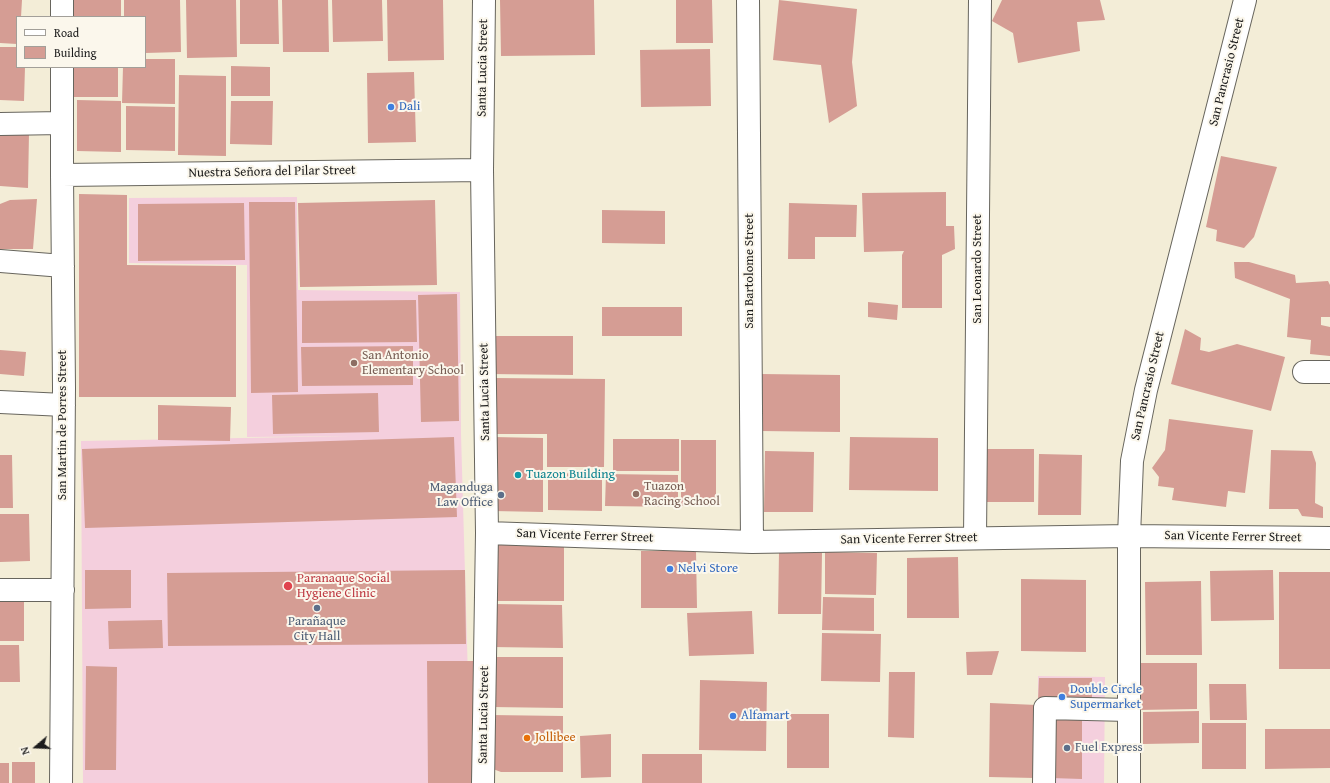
<!DOCTYPE html>
<meta charset="utf-8">
<style>
body{margin:0}
#map{position:relative;width:1330px;height:783px;overflow:hidden;background:#f3edd7;font-family:"Gentium Book Plus",serif}
canvas{display:block}
.legend{position:absolute;left:16px;top:16px;width:130px;height:52px;box-sizing:border-box;background:#fbf7ec;border:1px solid #a29f99;margin:0;padding:5px 7px;list-style:none;font-size:12px;color:#1c1c1c}
.legend li{display:flex;align-items:center;gap:8px;height:20px}
.legend b{width:20px;border:1px solid #a29f99}
.north{position:absolute;left:16px;top:727px;width:40px;height:40px;-webkit-text-stroke:3px #fbf7ec;paint-order:stroke;rotate:251deg;font-size:11px;font-weight:700;line-height:16px;text-align:center;color:#1c1c1c}
.north::after{content:'';display:block;margin:auto;width:14px;height:18px;background:#1c1c1c;clip-path:polygon(50% 0,100% 100%,50% 72%,0 100%)}
</style>
<div id="map">
<canvas width="1330" height="783"></canvas>
<ul class="legend">
<li><b style="height:5px;background:#fff"></b>Road</li>
<li><b style="height:11px;background:#d59d94"></b>Building</li>
</ul>
<div class="north">N</div>
</div>
<script>
const c = document.querySelector('canvas').getContext('2d');
c.lineJoin = 'round';
function fillPath(path, color) { c.fillStyle = color; c.fill(path, 'evenodd'); }
function stroke(path, color, width, dash) { c.strokeStyle = color; c.lineWidth = width; c.lineCap = dash ? 'butt' : 'round'; c.setLineDash(dash || []); c.stroke(path); }
function write(font, color, halo, rows, align = 'center') {
  c.font = font + ' "Gentium Book Plus",serif'; c.lineWidth = 4; c.setLineDash([]); c.textBaseline = 'middle'; c.strokeStyle = halo; c.fillStyle = color; for (const [text, x, y, turn = 0] of rows) {
    c.save(); c.translate(x, y); c.rotate((+turn || 0) * Math.PI / 180); c.textAlign = isNaN(turn) ? turn : align; if (halo) c.strokeText(text, 0, 0); c.fillText(text, 0, 0); c.restore();
  }
}
const built = new Path2D(`
 M 297,197 L 298,290 L 460,292 L 461,434 L 471,783 L 83,783 L 81,441 L 349,436 L 247,437 L 247,265 L 129,263 L 129,198 Z
 M 1038,676 L 1105,677 L 1104,783 L 1038,783 Z`);
const building = new Path2D(`
 M 0,0 L 22,0 L 21,17 L 17,17 L 17,44 L 0,43 Z
 M 67,0 L 121,0 L 121,17 L 67,17 Z
 M 124,0 L 180,0 L 181,52 L 145,53 L 145,17 L 124,17 Z
 M 186,0 L 236,0 L 237,57 L 187,58 Z
 M 240,0 L 278,0 L 279,44 L 240,44 Z
 M 282,0 L 328,0 L 329,52 L 283,52 Z
 M 332,0 L 382,0 L 383,41 L 333,42 Z
 M 387,0 L 443,0 L 444,60 L 388,61 Z
 M 500,0 L 594,0 L 595,55 L 501,56 Z
 M 676,0 L 712,0 L 713,43 L 676,43 Z
 M 779,0 L 857,9 L 852,62 L 857,106 L 829,123 L 821,65 L 773,60 Z
 M 1002,0 L 1100,0 L 1105,20 L 1077,22 L 1080,51 L 1018,63 L 1013,33 L 992,21 Z
 M 0,47 L 17,47 L 17,67 L 25,67 L 24,101 L 0,100 Z
 M 710,49 L 711,106 L 641,107 L 640,50 Z
 M 145,59 L 175,59 L 175,104 L 122,103 L 123,67 L 145,67 Z
 M 231,66 L 270,67 L 270,96 L 231,96 Z
 M 73,67 L 118,67 L 118,97 L 74,97 Z
 M 414,72 L 416,142 L 368,143 L 367,73 Z
 M 179,75 L 226,76 L 226,156 L 178,155 Z
 M 77,100 L 121,101 L 121,152 L 77,151 Z
 M 231,101 L 273,101 L 272,145 L 230,144 Z
 M 126,106 L 175,107 L 175,151 L 126,150 Z
 M 0,132 L 29,133 L 28,188 L 0,186 Z
 M 1221,156 L 1277,167 L 1254,237 L 1244,248 L 1216,241 L 1217,230 L 1206,227 Z
 M 946,192 L 946,226 L 954,226 L 955,249 L 942,255 L 942,308 L 902,308 L 902,255 L 904,251 L 864,252 L 862,193 Z
 M 79,194 L 127,195 L 127,265 L 236,266 L 236,397 L 79,397 Z
 M 37,199 L 33,249 L 0,249 L 0,204 L 10,200 Z
 M 435,200 L 437,285 L 300,287 L 298,203 Z
 M 249,202 L 295,202 L 298,392 L 251,393 Z
 M 244,203 L 245,260 L 138,261 L 138,204 Z
 M 789,203 L 857,205 L 856,237 L 815,237 L 815,259 L 788,259 Z
 M 602,210 L 665,211 L 665,244 L 602,243 Z
 M 1234,262 L 1249,262 L 1295,275 L 1296,283 L 1328,281 L 1330,285 L 1330,317 L 1321,317 L 1321,325 L 1330,327 L 1330,356 L 1310,354 L 1311,340 L 1287,337 L 1290,299 L 1235,278 Z
 M 457,294 L 459,421 L 421,422 L 418,295 Z
 M 416,300 L 417,342 L 302,343 L 302,301 Z
 M 868,302 L 898,305 L 897,320 L 868,317 Z
 M 602,307 L 682,307 L 682,336 L 602,336 Z
 M 1185,329 L 1201,338 L 1200,350 L 1209,352 L 1237,344 L 1285,357 L 1271,411 L 1171,384 Z
 M 490,336 L 573,336 L 573,375 L 490,374 Z
 M 413,346 L 413,385 L 302,386 L 301,347 Z
 M 0,350 L 26,352 L 24,376 L 0,374 Z
 M 761,374 L 840,375 L 840,432 L 761,431 Z
 M 493,378 L 605,379 L 604,467 L 547,467 L 547,434 L 493,434 Z
 M 378,393 L 379,432 L 273,434 L 272,395 Z
 M 158,405 L 231,407 L 230,441 L 158,440 Z
 M 1169,419 L 1253,430 L 1245,493 L 1228,491 L 1226,507 L 1172,500 L 1174,488 L 1158,486 L 1159,477 L 1152,468 L 1165,450 Z
 M 454,437 L 457,517 L 85,528 L 82,449 Z
 M 493,437 L 543,438 L 543,512 L 493,511 Z
 M 850,437 L 938,438 L 938,491 L 849,490 Z
 M 613,439 L 679,439 L 679,471 L 613,471 Z
 M 681,440 L 716,440 L 716,506 L 681,506 Z
 M 983,449 L 1034,449 L 1034,502 L 982,502 Z
 M 1271,450 L 1312,451 L 1316,463 L 1315,503 L 1323,507 L 1323,518 L 1302,516 L 1298,509 L 1269,509 Z
 M 765,451 L 814,452 L 813,512 L 764,512 Z
 M 1039,454 L 1082,455 L 1081,515 L 1038,515 Z
 M 0,455 L 12,455 L 13,508 L 0,508 Z
 M 548,473 L 602,474 L 602,511 L 548,510 Z
 M 606,474 L 678,475 L 678,507 L 605,506 Z
 M 0,514 L 29,514 L 30,561 L 0,562 Z
 M 497,544 L 564,544 L 564,601 L 497,601 Z
 M 641,551 L 696,551 L 697,608 L 641,608 Z
 M 779,552 L 822,553 L 821,614 L 778,614 Z
 M 825,552 L 877,553 L 876,595 L 825,594 Z
 M 958,557 L 959,618 L 907,618 L 907,558 Z
 M 85,570 L 131,570 L 131,608 L 85,609 Z
 M 465,570 L 466,644 L 168,646 L 167,573 Z
 M 1273,570 L 1274,620 L 1211,621 L 1210,571 Z
 M 1279,572 L 1330,572 L 1330,669 L 1279,669 Z
 M 1021,579 L 1086,580 L 1086,652 L 1021,651 Z
 M 1201,581 L 1202,655 L 1146,655 L 1145,582 Z
 M 823,597 L 874,598 L 874,631 L 822,630 Z
 M 0,601 L 24,601 L 24,641 L 0,641 Z
 M 492,604 L 562,605 L 563,648 L 492,647 Z
 M 752,611 L 754,654 L 689,656 L 687,613 Z
 M 162,620 L 163,648 L 109,649 L 108,621 Z
 M 822,633 L 881,634 L 880,682 L 821,681 Z
 M 0,645 L 19,645 L 20,682 L 0,682 Z
 M 999,651 L 992,675 L 967,675 L 966,652 Z
 M 493,657 L 563,657 L 563,708 L 492,707 Z
 M 427,661 L 477,661 L 478,783 L 428,783 Z
 M 1138,663 L 1197,663 L 1197,709 L 1138,710 Z
 M 86,666 L 117,667 L 116,770 L 85,770 Z
 M 889,672 L 915,672 L 914,738 L 888,737 Z
 M 1039,678 L 1092,678 L 1092,702 L 1038,701 Z
 M 700,680 L 767,682 L 766,751 L 699,750 Z
 M 1209,684 L 1246,684 L 1247,720 L 1210,720 Z
 M 990,703 L 1037,705 L 1035,778 L 989,777 Z
 M 1199,711 L 1199,743 L 1143,744 L 1143,712 Z
 M 787,714 L 829,714 L 829,768 L 787,768 Z
 M 491,715 L 563,716 L 563,772 L 501,772 L 493,769 Z
 M 1051,717 L 1082,717 L 1082,779 L 1051,778 Z
 M 1202,723 L 1246,723 L 1246,769 L 1202,769 Z
 M 1265,729 L 1330,729 L 1330,768 L 1265,769 Z
 M 611,734 L 611,777 L 581,778 L 580,736 Z
 M 642,754 L 702,754 L 702,783 L 642,783 Z
 M 12,762 L 35,762 L 35,783 L 12,783 Z
 M 0,763 L 9,763 L 9,783 L 0,783 Z`);
const minor = new Path2D(`
 M 748,0 L 752,542
 M 62,17 L 62,0
 M 0,124 L 62,123
 M 62,175 L 482,170
 M 0,261 L 63,266
 M 1304,372 L 1330,372
 M 0,402 L 64,405
 M 487,533 L 752,542 L 1129,536 L 1330,538
 M 975,538 L 980,0
 M 0,590 L 63,590
 M 61,783 L 64,388 L 62,175 L 62,67
 M 483,783 L 487,533 L 482,170 L 484,0
 M 1044,783 L 1045,708 L 1129,710
 M 1129,783 L 1129,536 L 1132,461 L 1146,390 L 1245,0`);
const markers = [
 [391,107,4,"#3f7fe0"],
 [354,363,4,"#8d6e63"],
 [518,475,4,"#0f9aa8"],
 [636,494,4,"#8d6e63"],
 [501,495,4,"#5c6f8a"],
 [670,569,4,"#3f7fe0"],
 [288,586,5,"#e0444e"],
 [317,608,4,"#5c6f8a"],
 [1062,697,4,"#3f7fe0"],
 [733,716,4,"#3f7fe0"],
 [527,738,4,"#e8710a"],
 [1067,748,4,"#5c6f8a"]
];
const streetNames = [
 ["Santa Lucia Street",483,68,-89],
 ["San Pancrasio Street",1227,72,-76],
 ["Nuestra Señora del Pilar Street",272,172,-1],
 ["San Leonardo Street",978,269,-90],
 ["San Bartolome Street",750,271,-90],
 ["San Pancrasio Street",1148,386,-77],
 ["Santa Lucia Street",485,392,-91],
 ["San Martin de Porres Street",63,425,-90],
 ["San Vicente Ferrer Street",585,536,2],
 ["San Vicente Ferrer Street",1233,537,1],
 ["San Vicente Ferrer Street",909,539,-1],
 ["Santa Lucia Street",484,715,-89]
];
const shopNames = [
 ["Dali",399,107],
 ["Nelvi Store",678,569],
 ["Double Circle",1070,690],
 ["Supermarket",1070,705],
 ["Alfamart",741,716]
];
const educationNames = [
 ["San Antonio",362,356],
 ["Elementary School",362,371],
 ["Tuazon",644,487],
 ["Racing School",644,502]
];
const cultureNames = [
 ["Tuazon Building",526,475]
];
const serviceNames = [
 ["Maganduga",493,488],
 ["Law Office",493,503],
 ["Parañaque",317,622,"center"],
 ["City Hall",317,637,"center"],
 ["Fuel Express",1075,748,"left"]
];
const healthNames = [
 ["Paranaque Social",297,579],
 ["Hygiene Clinic",297,594]
];
const foodNames = [
 ["Jollibee",535,738]
];
fillPath(built, '#f4cfdd');
fillPath(building, '#d59d94');
stroke(minor, '#67655d', 24);
stroke(minor, '#fff', 22);
for (const [x, y, r, color] of markers) { const dot = new Path2D(); dot.arc(x, y, r, 0, 2 * Math.PI); c.fillStyle = color; c.fill(dot); stroke(dot, '#fbf7ec', 1.5); }
write('13px', '#1c1c1c', '#fbf7ec', streetNames);
write('13px', '#366cbe', '#fbf7ec', shopNames, 'left');
write('13px', '#785e54', '#fbf7ec', educationNames, 'left');
write('13px', '#0d838f', '#fbf7ec', cultureNames, 'left');
write('13px', '#4e5e75', '#fbf7ec', serviceNames, 'right');
write('13px', '#be3a42', '#fbf7ec', healthNames, 'left');
write('13px', '#c56008', '#fbf7ec', foodNames, 'left');
</script>
